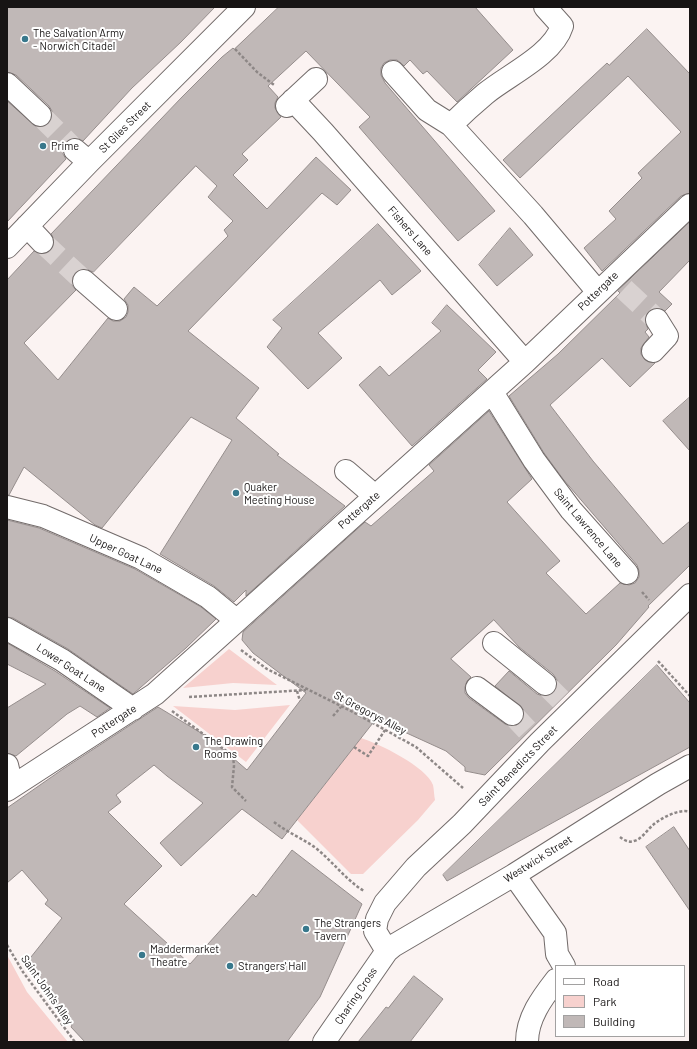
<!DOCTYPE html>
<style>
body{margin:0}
#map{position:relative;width:697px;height:1049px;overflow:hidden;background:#fbf3f2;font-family:Barlow,sans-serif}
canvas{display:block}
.frame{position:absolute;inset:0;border:8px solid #171414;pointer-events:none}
.legend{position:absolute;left:555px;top:965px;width:130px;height:72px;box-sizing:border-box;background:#fff;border:1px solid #a2a1a1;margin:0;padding:5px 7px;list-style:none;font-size:12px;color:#171414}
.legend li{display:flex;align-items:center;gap:8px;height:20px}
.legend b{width:20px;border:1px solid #a2a1a1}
</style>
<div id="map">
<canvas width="697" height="1049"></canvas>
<div class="frame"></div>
<ul class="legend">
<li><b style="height:5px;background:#fff"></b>Road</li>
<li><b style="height:11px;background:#f7d1ce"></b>Park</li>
<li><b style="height:11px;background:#c0b8b7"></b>Building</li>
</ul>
</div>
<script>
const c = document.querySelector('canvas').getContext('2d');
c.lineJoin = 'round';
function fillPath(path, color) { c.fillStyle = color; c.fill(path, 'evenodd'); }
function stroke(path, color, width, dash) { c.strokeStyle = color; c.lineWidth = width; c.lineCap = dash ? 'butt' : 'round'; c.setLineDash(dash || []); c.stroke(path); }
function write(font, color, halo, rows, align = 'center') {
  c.font = font + ' Barlow,sans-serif'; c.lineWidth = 4; c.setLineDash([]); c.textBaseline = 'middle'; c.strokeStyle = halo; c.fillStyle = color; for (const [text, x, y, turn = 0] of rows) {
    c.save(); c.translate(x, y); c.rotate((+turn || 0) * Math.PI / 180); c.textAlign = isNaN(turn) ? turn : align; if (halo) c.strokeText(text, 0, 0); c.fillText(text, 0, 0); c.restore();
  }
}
const green = new Path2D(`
 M 229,649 L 277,685 L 233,683 L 183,688 Z
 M 290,705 L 246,762 L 173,706 L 235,710 Z
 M 361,738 C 378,743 427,767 433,785 C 434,789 434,796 435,800 L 418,820 L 363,874 L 351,874 L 297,820 Z
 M 7,955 L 27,992 L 68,1042 L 11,1042 L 7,1039 Z`);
const building = new Path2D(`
 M 7,7 L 215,7 L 181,42 L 132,88 L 83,141 L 77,138 L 71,138 L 66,142 L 63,148 L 63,154 L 66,159 L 7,222 L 7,101 L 37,127 L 44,127 L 49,123 L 52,117 L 52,111 L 49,106 L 16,75 L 7,72 Z
 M 279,7 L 475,7 L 513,50 L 457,102 L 427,71 L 423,74 L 410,60 L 404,66 L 397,60 L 390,60 L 384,63 L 381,68 L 381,75 L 385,83 L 495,211 L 458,241 L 359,127 L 370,117 L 306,51 L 268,86 L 278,97 L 275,103 L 275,108 L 281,117 L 242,154 L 248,160 L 233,175 L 267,209 L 316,157 L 351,190 L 337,205 L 322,193 L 188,331 L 259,388 L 236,418 L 279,454 L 277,455 L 345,506 L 246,596 L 246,590 L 234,602 L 214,586 L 160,554 L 232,440 L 191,417 L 102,528 L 95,525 L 24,467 L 9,495 L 7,495 L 7,280 L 34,251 L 44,254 L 51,251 L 54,245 L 54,240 L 51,234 L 182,97 L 222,57 L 233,48 L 234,49 ZM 196,166 L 217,186 L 208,197 L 233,221 L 224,230 L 228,236 L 157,306 L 134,287 L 124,299 L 128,305 L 128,312 L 126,317 L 120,321 L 113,321 L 108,318 L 58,380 L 24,343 L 76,290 L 72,285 L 72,279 L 75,273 L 80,269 L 86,269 L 93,272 Z
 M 647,29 L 690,74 L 690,193 L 681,196 L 602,271 L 584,248 L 616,219 L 609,211 L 642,178 L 638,173 L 681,132 L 628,76 L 520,178 L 503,160 L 607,63 L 609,65 Z
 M 690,222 L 690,260 L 659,292 L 672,304 L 665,311 L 656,308 L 650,310 L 646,314 L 645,321 L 648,329 L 645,332 L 649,337 L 641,348 L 641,354 L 645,360 L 655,363 L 630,387 L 602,358 L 550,405 L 593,461 L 663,544 L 690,521 L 690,565 L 648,606 L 649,607 L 616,645 L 485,775 L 465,771 L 465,767 L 446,751 L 376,719 L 282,839 L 242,809 L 181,866 L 160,843 L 203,803 L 167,776 L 154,765 L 116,795 L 121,802 L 108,812 L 162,866 L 124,904 L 190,964 L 253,894 L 256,897 L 292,850 L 362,904 L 320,997 L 287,1042 L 85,1042 L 71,1027 L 72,1025 L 27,962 L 62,918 L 45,904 L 48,900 L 22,870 L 7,883 L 7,808 L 63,769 L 158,707 L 211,739 L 247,770 L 306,693 L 253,653 L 242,640 L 243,632 L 365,522 L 371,526 L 434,471 L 429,465 L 489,411 L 532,479 L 507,502 L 560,561 L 546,573 L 586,614 L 620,583 L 629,585 L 635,583 L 639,577 L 639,571 L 637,565 L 563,479 L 544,453 L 509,396 L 558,354 L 620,293 L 618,291 ZM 494,620 L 519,647 L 553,674 L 557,680 L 557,686 L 555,692 L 550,695 L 543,696 L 537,694 L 509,671 L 495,686 L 523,709 L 524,716 L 522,722 L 517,726 L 510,726 L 505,724 L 469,698 L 465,693 L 465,687 L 467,681 L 471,677 L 451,659 Z
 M 378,224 L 421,271 L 392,295 L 380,280 L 318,333 L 342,358 L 308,389 L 267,347 L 282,328 L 273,320 Z
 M 510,228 L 533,255 L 497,286 L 479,265 Z
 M 447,305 L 496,352 L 478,370 L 487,379 L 412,446 L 359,385 L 380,366 L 389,376 L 441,331 L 432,323 Z
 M 690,397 L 690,451 L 663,421 Z
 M 7,520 L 39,528 L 135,569 L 201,607 L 216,619 L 186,648 L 133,694 L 68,649 L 13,618 L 7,617 Z
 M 7,643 L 55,671 L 110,708 L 97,717 L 80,706 L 67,714 L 16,756 L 7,753 L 7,708 L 46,684 L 7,664 Z
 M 657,665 L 690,703 L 690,747 L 447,881 L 443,875 Z
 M 674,827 L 690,851 L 690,911 L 646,847 Z
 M 414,976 L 443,999 L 410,1042 L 358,1042 L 386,1007 L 388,1008 Z`);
const minorTunnel = new Path2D(`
 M 40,115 L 75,150
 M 42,242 L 84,281
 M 624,289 L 657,320
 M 545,684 L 561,700
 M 512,714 L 528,731`);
const path = new Path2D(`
 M 235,49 L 257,72 L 274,85
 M 642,592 L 649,600
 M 241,650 L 267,669 L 353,712 L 416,747 L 463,788
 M 658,661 L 690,696
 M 297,691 L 300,701
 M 189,697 L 306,690
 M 172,711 L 233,756 L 234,766 L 232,787 L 246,801
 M 333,716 L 341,707
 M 354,747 L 368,756 L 385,730
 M 274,822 C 288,833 304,839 317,849 C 334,863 346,880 364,891
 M 620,837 C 624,840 629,843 634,841 C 642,839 647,830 653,825 C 661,818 680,808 690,812
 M 7,945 L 23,972 L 75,1042`);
const minor = new Path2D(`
 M 393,72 L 427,110 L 451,125 L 533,215 L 598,292
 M 7,84 L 40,115
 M 293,100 L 323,132 L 525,362
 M 287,106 L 316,79
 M 451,125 C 462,114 473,104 485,94 C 508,75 553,55 562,26 L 545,7
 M 75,150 L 89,162
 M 27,226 L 42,242
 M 7,247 L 89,162 L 244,7
 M 84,281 L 116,309
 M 653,351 L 667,336 L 657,320
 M 492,392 L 534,460 L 571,510 L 627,573
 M 346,471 L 375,496
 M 7,507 L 43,516 L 141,558 L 208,597 L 236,620
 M 7,629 L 62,660 L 133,709
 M 494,643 L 545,684
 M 477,688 L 512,714
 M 7,765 L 12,786
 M 7,790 L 155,694 L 525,362 L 690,205
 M 514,875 L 555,933 L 557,954 L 564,966
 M 387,951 L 375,931 L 377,919 L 385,903 L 416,867 L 462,824 L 540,742 L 690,595
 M 324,1042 L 387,951 L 393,946 L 514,875 L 658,784 L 690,766
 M 527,1042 C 527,1018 542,998 556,980`);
const markers = [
 [25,39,4,"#38788c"],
 [43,146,4,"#38788c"],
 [236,493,4,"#38788c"],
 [196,747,4,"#38788c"],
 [306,929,4,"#38788c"],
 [142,955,4,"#38788c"],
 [230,966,4,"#38788c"]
];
const poiNames = [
 ["The Salvation Army",33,33],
 ["- Norwich Citadel",33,46],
 ["Prime",51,146],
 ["Quaker",244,487],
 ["Meeting House",244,500],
 ["The Drawing",204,741],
 ["Rooms",204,754],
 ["The Strangers",314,923],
 ["Tavern",314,936],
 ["Maddermarket",150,949],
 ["Theatre",150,962],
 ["Strangers' Hall",238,966]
];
const streetNames = [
 ["St Giles Street",125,127,-45],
 ["Fishers Lane",410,231,49],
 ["Pottergate",598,291,-44],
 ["Pottergate",359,510,-41],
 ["Saint Lawrence Lane",588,528,50],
 ["Upper Goat Lane",126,554,25],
 ["Lower Goat Lane",71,668,33],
 ["St Gregorys Alley",370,713,28],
 ["Pottergate",114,721,-33],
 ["Saint Benedicts Street",518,766,-46],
 ["Westwick Street",538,859,-32],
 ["Saint John's Alley",47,990,55],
 ["Charing Cross",356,996,-56]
];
fillPath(green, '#f7d1ce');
fillPath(building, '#c0b8b7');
stroke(building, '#958d8c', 1);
stroke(minorTunnel, '#d9d2d1', 22, [22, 11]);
stroke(minor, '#726b6a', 24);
stroke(path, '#8d8786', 2.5, [3, 2]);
stroke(minor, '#fff', 22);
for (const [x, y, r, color] of markers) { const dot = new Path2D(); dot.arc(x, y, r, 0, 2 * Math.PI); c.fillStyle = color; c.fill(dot); stroke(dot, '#fff', 1.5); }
write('11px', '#171414', '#fff', poiNames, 'left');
write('11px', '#171414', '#fff', streetNames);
</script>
